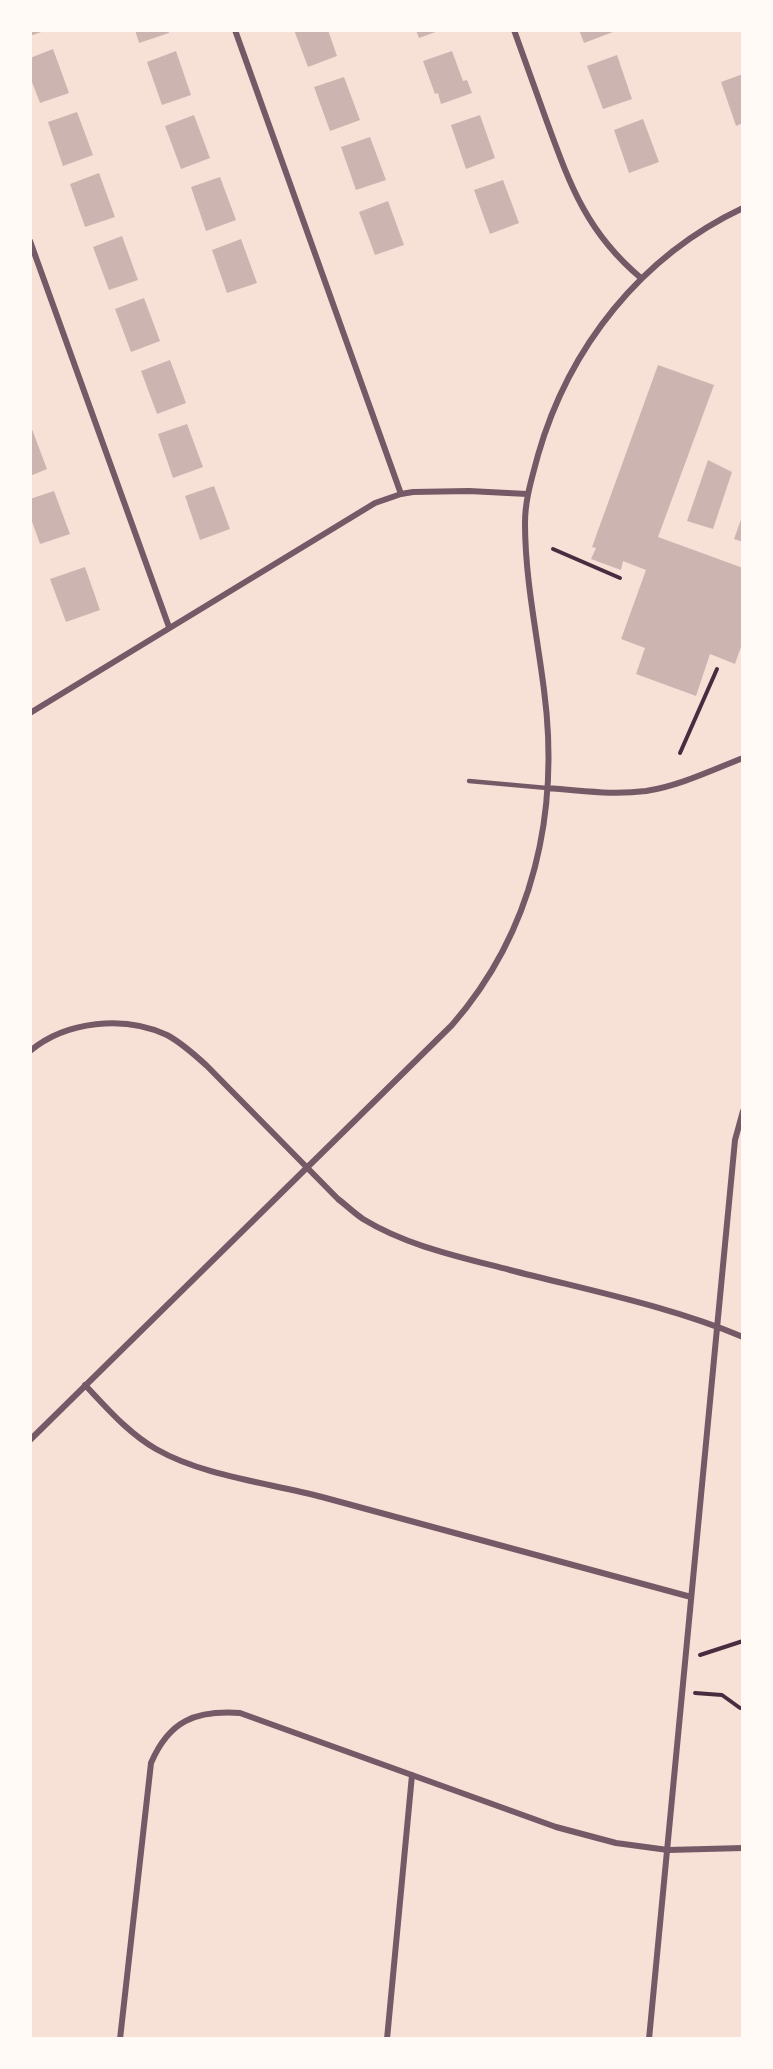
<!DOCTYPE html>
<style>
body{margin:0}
#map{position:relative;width:773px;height:2069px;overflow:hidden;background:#f7e1d7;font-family:Montserrat,sans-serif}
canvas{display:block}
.frame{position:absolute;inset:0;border:32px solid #fffaf5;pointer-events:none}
</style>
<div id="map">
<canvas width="773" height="2069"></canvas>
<div class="frame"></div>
</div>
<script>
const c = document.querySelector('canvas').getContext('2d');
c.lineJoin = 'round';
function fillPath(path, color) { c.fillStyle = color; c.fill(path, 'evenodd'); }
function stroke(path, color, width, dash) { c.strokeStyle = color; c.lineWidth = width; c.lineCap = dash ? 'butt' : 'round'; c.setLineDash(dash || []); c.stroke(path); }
const building = new Path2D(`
 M 30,30 L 47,30 L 30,36 Z
 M 135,30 L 168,30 L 169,33 L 139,43 Z
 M 294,30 L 328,30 L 337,56 L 308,67 Z
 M 416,30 L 441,30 L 419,38 Z
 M 579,30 L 612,30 L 613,32 L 584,43 Z
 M 53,49 L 69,93 L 40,103 L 30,77 L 30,58 Z
 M 176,51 L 191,95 L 162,105 L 147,62 Z
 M 452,51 L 463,81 L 467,80 L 472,93 L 441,104 L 438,93 L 435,94 L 423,61 Z
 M 617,55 L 632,99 L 603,109 L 587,66 Z
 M 743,74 L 743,123 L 736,126 L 721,82 Z
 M 344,77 L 360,120 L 330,131 L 314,87 Z
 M 77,112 L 93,155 L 63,166 L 48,122 Z
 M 194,115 L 210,158 L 181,169 L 165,126 Z
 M 480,115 L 495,158 L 466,169 L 451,125 Z
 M 643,119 L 659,162 L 629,173 L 614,130 Z
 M 370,137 L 386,180 L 356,190 L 341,147 Z
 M 99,173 L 115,217 L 85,227 L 70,184 Z
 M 220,177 L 236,220 L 206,231 L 191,187 Z
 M 503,180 L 519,223 L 490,234 L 474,190 Z
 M 388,201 L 404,245 L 375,255 L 359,212 Z
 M 122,236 L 138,280 L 109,290 L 93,247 Z
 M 241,239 L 257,283 L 227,293 L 212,250 Z
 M 144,298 L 160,341 L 131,352 L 115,309 Z
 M 170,360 L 186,403 L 157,414 L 141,371 Z
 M 658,365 L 714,385 L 658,537 L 743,568 L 743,641 L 735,664 L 710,654 L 696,696 L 636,674 L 645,648 L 621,639 L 646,570 L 623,561 L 621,570 L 591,559 L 596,548 L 592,547 Z
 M 30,424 L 47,469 L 30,476 Z
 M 187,424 L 203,467 L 173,478 L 158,434 Z
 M 708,460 L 732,472 L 713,529 L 687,521 Z
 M 214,486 L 230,529 L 200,540 L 185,496 Z
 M 54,491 L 70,534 L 40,544 L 30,516 L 30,499 Z
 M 743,514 L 743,542 L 734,539 Z
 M 85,567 L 100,610 L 66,622 L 50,579 Z`);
const path = new Path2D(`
 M 553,549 L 620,578
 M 680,753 L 717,669
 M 700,1655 L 743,1641
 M 695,1693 L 722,1695 L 740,1708`);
const service = new Path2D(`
 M 469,781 L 547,788`);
const minor = new Path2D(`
 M 235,30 L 401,494
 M 514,30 C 525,61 536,91 547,122 C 570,185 587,233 641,278
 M 30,241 L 169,627
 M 30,713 L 375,503 L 401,494 L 413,492 L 469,491 L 527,494
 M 548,788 C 581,791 613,795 646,791 C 679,786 712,770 743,758
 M 30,1051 C 66,1021 124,1015 167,1035 C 182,1043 195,1055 207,1066 L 338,1199 C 346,1205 354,1213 363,1219 C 407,1246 460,1257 510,1270 C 587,1290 669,1306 743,1337
 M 85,1385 C 107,1408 128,1433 156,1449 C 203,1476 269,1483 322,1497 C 445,1530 568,1563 691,1597
 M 30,1440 L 452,1025 C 534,931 560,811 544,690 C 537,634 525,579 525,523 C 525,499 532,478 538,455 C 569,347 641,256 743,208
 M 120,2039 L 151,1763 C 169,1721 195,1710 240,1713 L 556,1827 L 616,1843 L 668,1850 L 743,1848
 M 387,2039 L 412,1775
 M 649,2039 L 735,1140 L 743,1111`);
fillPath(building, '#ccb4b1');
stroke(path, '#4a2c40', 4);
stroke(service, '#755966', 4.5);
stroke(minor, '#755966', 6);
</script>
